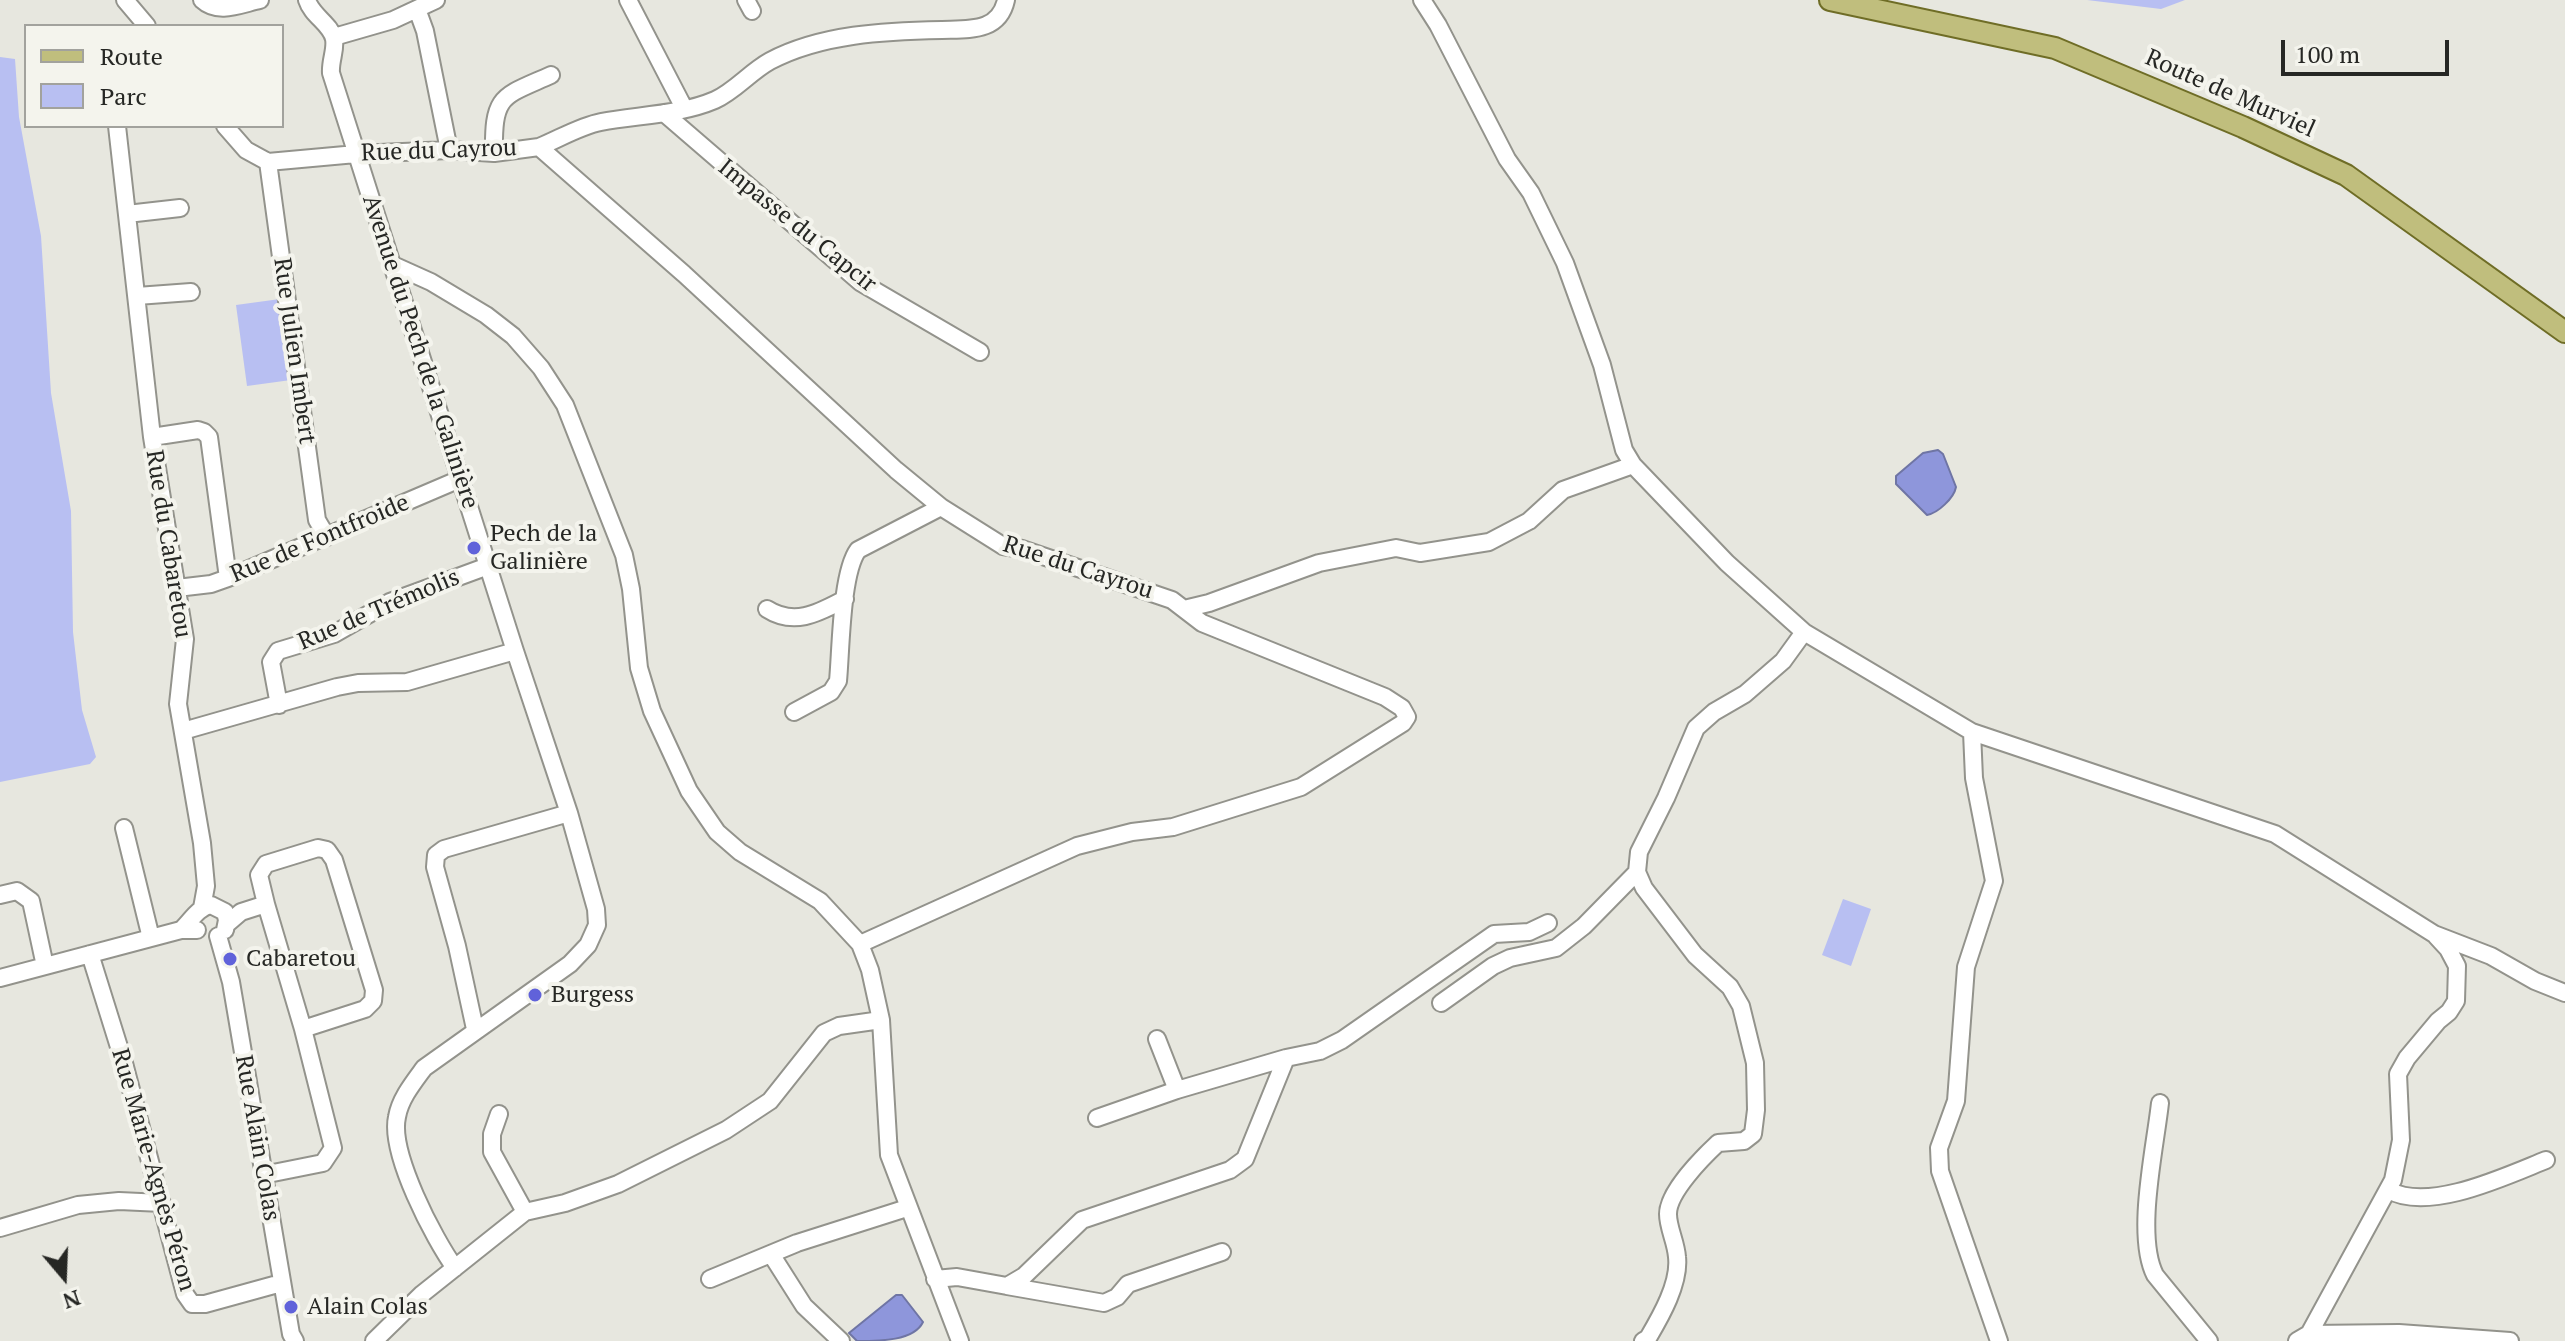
<!DOCTYPE html>
<meta charset="utf-8">
<style>
body{margin:0}
#map{position:relative;width:2565px;height:1341px;overflow:hidden;background:#e7e7df;font-family:"PT Serif",serif}
canvas{display:block}
.legend{position:absolute;left:24px;top:24px;width:260px;height:104px;box-sizing:border-box;background:#f4f4ed;border:2px solid #a2a29d;margin:0;padding:10px 14px;list-style:none;font-size:24px;color:#262724}
.legend li{display:flex;align-items:center;gap:16px;height:40px}
.legend b{width:40px;border:2px solid #a2a29d}
.north{position:absolute;left:24px;top:1237px;width:80px;height:80px;-webkit-text-stroke:6px #f4f4ed;paint-order:stroke;rotate:161deg;font-size:22px;font-weight:700;line-height:32px;text-align:center;color:#262724}
.north::after{content:'';display:block;margin:auto;width:28px;height:36px;background:#262724;clip-path:polygon(50% 0,100% 100%,50% 72%,0 100%)}
.scale{position:absolute;left:2281px;top:40px;width:168px;height:36px;box-sizing:border-box;border:4px solid #262724;border-top:0;padding-left:10px;font-size:24px;line-height:28px;white-space:nowrap;color:#262724;-webkit-text-stroke:6px #f4f4ed;paint-order:stroke}
</style>
<div id="map">
<canvas width="2565" height="1341"></canvas>
<ul class="legend">
<li><b style="height:10px;background:#c0be7d"></b>Route</li>
<li><b style="height:22px;background:#b8bff2"></b>Parc</li>
</ul>
<div class="north">N</div>
<div class="scale">100 m</div>
</div>
<script>
const c = document.querySelector('canvas').getContext('2d');
c.lineJoin = 'round';
function fillPath(path, color) { c.fillStyle = color; c.fill(path, 'evenodd'); }
function stroke(path, color, width, dash) { c.strokeStyle = color; c.lineWidth = width; c.lineCap = dash ? 'butt' : 'round'; c.setLineDash(dash || []); c.stroke(path); }
function write(font, color, halo, rows, align = 'center') {
  c.font = font + ' "PT Serif",serif'; c.lineWidth = 8; c.setLineDash([]); c.textBaseline = 'middle'; c.strokeStyle = halo; c.fillStyle = color; for (const [text, x, y, turn = 0] of rows) {
    c.save(); c.translate(x, y); c.rotate((+turn || 0) * Math.PI / 180); c.textAlign = isNaN(turn) ? turn : align; if (halo) c.strokeText(text, 0, 0); c.fillText(text, 0, 0); c.restore();
  }
}
const green = new Path2D(`
 M 2087,0 L 2185,0 L 2161,9 Z
 M 0,57 L 15,59 L 19,117 L 41,236 L 51,393 L 71,511 L 73,632 L 82,710 L 96,757 L 90,764 L 0,782 Z
 M 280,299 L 291,380 L 247,386 L 236,305 Z
 M 1843,899 L 1871,909 L 1851,966 L 1822,955 Z`);
const water = new Path2D(`
 M 1938,450 L 1943,454 L 1956,487 C 1954,498 1938,513 1927,515 L 1896,484 L 1896,476 L 1923,453 Z
 M 896,1295 L 902,1295 L 923,1322 C 914,1341 880,1341 857,1341 L 849,1333 Z`);
const minor = new Path2D(`
 M 125,0 L 147,26
 M 202,0 C 218,15 241,4 260,0
 M 307,0 C 312,16 331,24 334,39 C 336,50 330,61 331,73 L 515,651 L 569,813 L 596,909 L 597,925 L 588,945 L 570,964 L 424,1068 C 413,1083 400,1099 397,1117 C 389,1153 434,1239 455,1268
 M 628,0 L 684,108
 M 746,0 L 752,11
 M 1422,0 L 1438,25 L 1507,159 L 1531,193 L 1565,263 L 1602,365 L 1624,450 L 1633,465 L 1727,563 L 1804,632 L 1972,732 L 2275,834 L 2434,934 L 2491,956 L 2535,981 L 2565,993
 M 417,9 L 425,31 L 449,150
 M 334,37 L 393,20 L 436,0
 M 664,113 L 860,282 L 980,352
 M 117,126 L 152,437 L 185,639 L 178,704 L 202,843 L 206,886 L 202,908
 M 225,126 L 246,150 L 268,162
 M 539,147 C 559,139 580,126 601,122 C 638,115 680,115 715,100 C 735,91 750,72 770,61 C 821,34 885,31 942,30 C 970,29 999,32 1006,0
 M 494,153 C 493,94 502,97 551,75
 M 268,162 L 356,154 L 449,150 L 494,153 L 539,147 L 684,274 L 896,470 L 941,507 L 1003,546 L 1022,549 L 1172,600 L 1202,623 L 1385,697 L 1402,708 L 1407,717 L 1403,723 L 1301,787 L 1173,827 L 1132,832 L 1077,846 L 860,944
 M 268,162 L 317,520 L 327,537
 M 127,214 L 180,208
 M 391,264 L 431,282 L 486,315 L 513,336 L 541,368 L 565,405 L 624,555 L 631,589 L 639,668 L 652,711 L 689,791 L 717,832 L 740,852 L 820,901 L 860,944 L 870,970 L 881,1020 L 889,1155 L 960,1341
 M 137,296 L 191,292
 M 152,437 L 198,430 L 204,432 L 209,437 L 228,578
 M 177,588 L 211,584 L 228,578 L 460,479
 M 767,609 C 795,627 820,612 845,599
 M 1184,609 L 1209,603 L 1319,563 L 1396,548 L 1420,553 L 1489,542 L 1529,521 L 1563,490 L 1633,465
 M 279,705 L 271,662 L 278,651 L 334,634 L 390,602 L 488,566
 M 794,712 L 831,692 L 838,681 C 841,650 841,573 858,550 L 941,507
 M 183,731 L 337,687 L 358,683 L 407,682 L 515,651
 M 1972,732 L 1974,778 L 1994,881 L 1966,967 L 1956,1101 L 1939,1148 L 1940,1171 L 1999,1341
 M 124,828 L 151,938
 M 0,895 L 17,891 L 31,901 L 45,966
 M 266,904 L 259,875 L 266,864 L 318,848 L 327,850 L 334,860 L 374,990 L 373,1001 L 365,1009 L 303,1029
 M 227,924 L 241,912 L 266,904 L 303,1029 L 333,1148 L 323,1163 L 263,1175
 M 181,930 C 191,921 197,908 211,905 L 225,912 L 227,920 L 225,930
 M 218,936 L 231,982 L 291,1334 L 295,1341
 M 90,954 L 124,1063 L 185,1294 L 192,1304 L 205,1304 L 274,1285
 M 0,978 L 181,930 L 197,930
 M 1441,1003 L 1493,966 L 1510,958 L 1556,948 L 1584,926 L 1637,872
 M 475,1029 L 457,946 L 435,867 L 436,855 L 444,849 L 569,813
 M 1157,1039 L 1177,1090
 M 2160,1103 C 2155,1149 2135,1235 2155,1275 L 2209,1341
 M 499,1114 L 492,1134 L 492,1152 L 525,1212
 M 1097,1118 L 1177,1090 L 1286,1058
 M 2389,1190 C 2428,1213 2506,1176 2546,1160
 M 0,1228 L 78,1205 L 119,1201 L 162,1203
 M 771,1254 L 804,1306 L 841,1341
 M 710,1279 L 797,1243 L 907,1208
 M 935,1279 L 957,1277 L 1007,1286 L 1024,1276 L 1082,1220 L 1230,1170 L 1245,1159 L 1286,1058 L 1320,1051 L 1342,1040 L 1494,934 L 1529,932 L 1548,923
 M 1007,1286 L 1104,1303 L 1117,1297 L 1128,1284 L 1222,1252
 M 2309,1334 L 2399,1333 L 2510,1341
 M 374,1341 L 422,1294 L 525,1212 L 565,1203 L 618,1184 L 726,1130 L 770,1101 L 824,1033 L 839,1026 L 881,1020
 M 1643,1341 L 1648,1338 C 1661,1316 1680,1283 1677,1257 C 1676,1242 1668,1228 1668,1214 C 1668,1192 1703,1157 1718,1143 L 1744,1141 L 1753,1134 L 1756,1110 L 1755,1063 L 1741,1006 L 1730,987 L 1695,955 L 1644,888 L 1637,872 L 1639,852 L 1666,798 L 1696,728 L 1714,712 L 1745,694 L 1783,661 L 1804,632
 M 2297,1341 L 2309,1334 L 2393,1180 L 2401,1140 L 2398,1074 L 2407,1058 L 2438,1021 L 2449,1012 L 2456,1001 L 2457,966 L 2448,949 L 2436,936`);
const major = new Path2D(`
 M 1830,0 L 2055,48 L 2243,127 L 2346,175 L 2565,332`);
const markers = [
 [474,548,8,"#6062da"],
 [230,959,8,"#6062da"],
 [535,995,8,"#6062da"],
 [291,1307,8,"#6062da"]
];
const streetNames = [
 ["Route de Murviel",2230,94,24],
 ["Rue du Cayrou",439,151,-2],
 ["Impasse du Capcir",797,226,39],
 ["Rue Julien Imbert",294,351,82],
 ["Avenue du Pech de la Galinière",420,352,72],
 ["Rue de Fontfroide",320,539,-23],
 ["Rue du Cabaretou",168,544,81],
 ["Rue du Cayrou",1078,568,18],
 ["Rue de Trémolis",379,610,-23],
 ["Rue Alain Colas",257,1138,80],
 ["Rue Marie-Agnès Péron",153,1170,74]
];
const poiNames = [
 ["Pech de la",490,534],
 ["Galinière",490,562],
 ["Cabaretou",246,959],
 ["Burgess",551,995],
 ["Alain Colas",307,1307]
];
fillPath(green, '#b8bff2');
fillPath(water, '#8e96db');
stroke(water, '#6f75a4', 2);
stroke(minor, '#93938c', 20);
stroke(major, '#6f6d26', 24);
stroke(minor, '#fff', 16);
stroke(major, '#c0be7d', 20);
for (const [x, y, r, color] of markers) { const dot = new Path2D(); dot.arc(x, y, r, 0, 2 * Math.PI); c.fillStyle = color; c.fill(dot); stroke(dot, '#f4f4ed', 3); }
write('24px', '#262724', '#f4f4ed', streetNames);
write('24px', '#262724', '#f4f4ed', poiNames, 'left');
</script>
